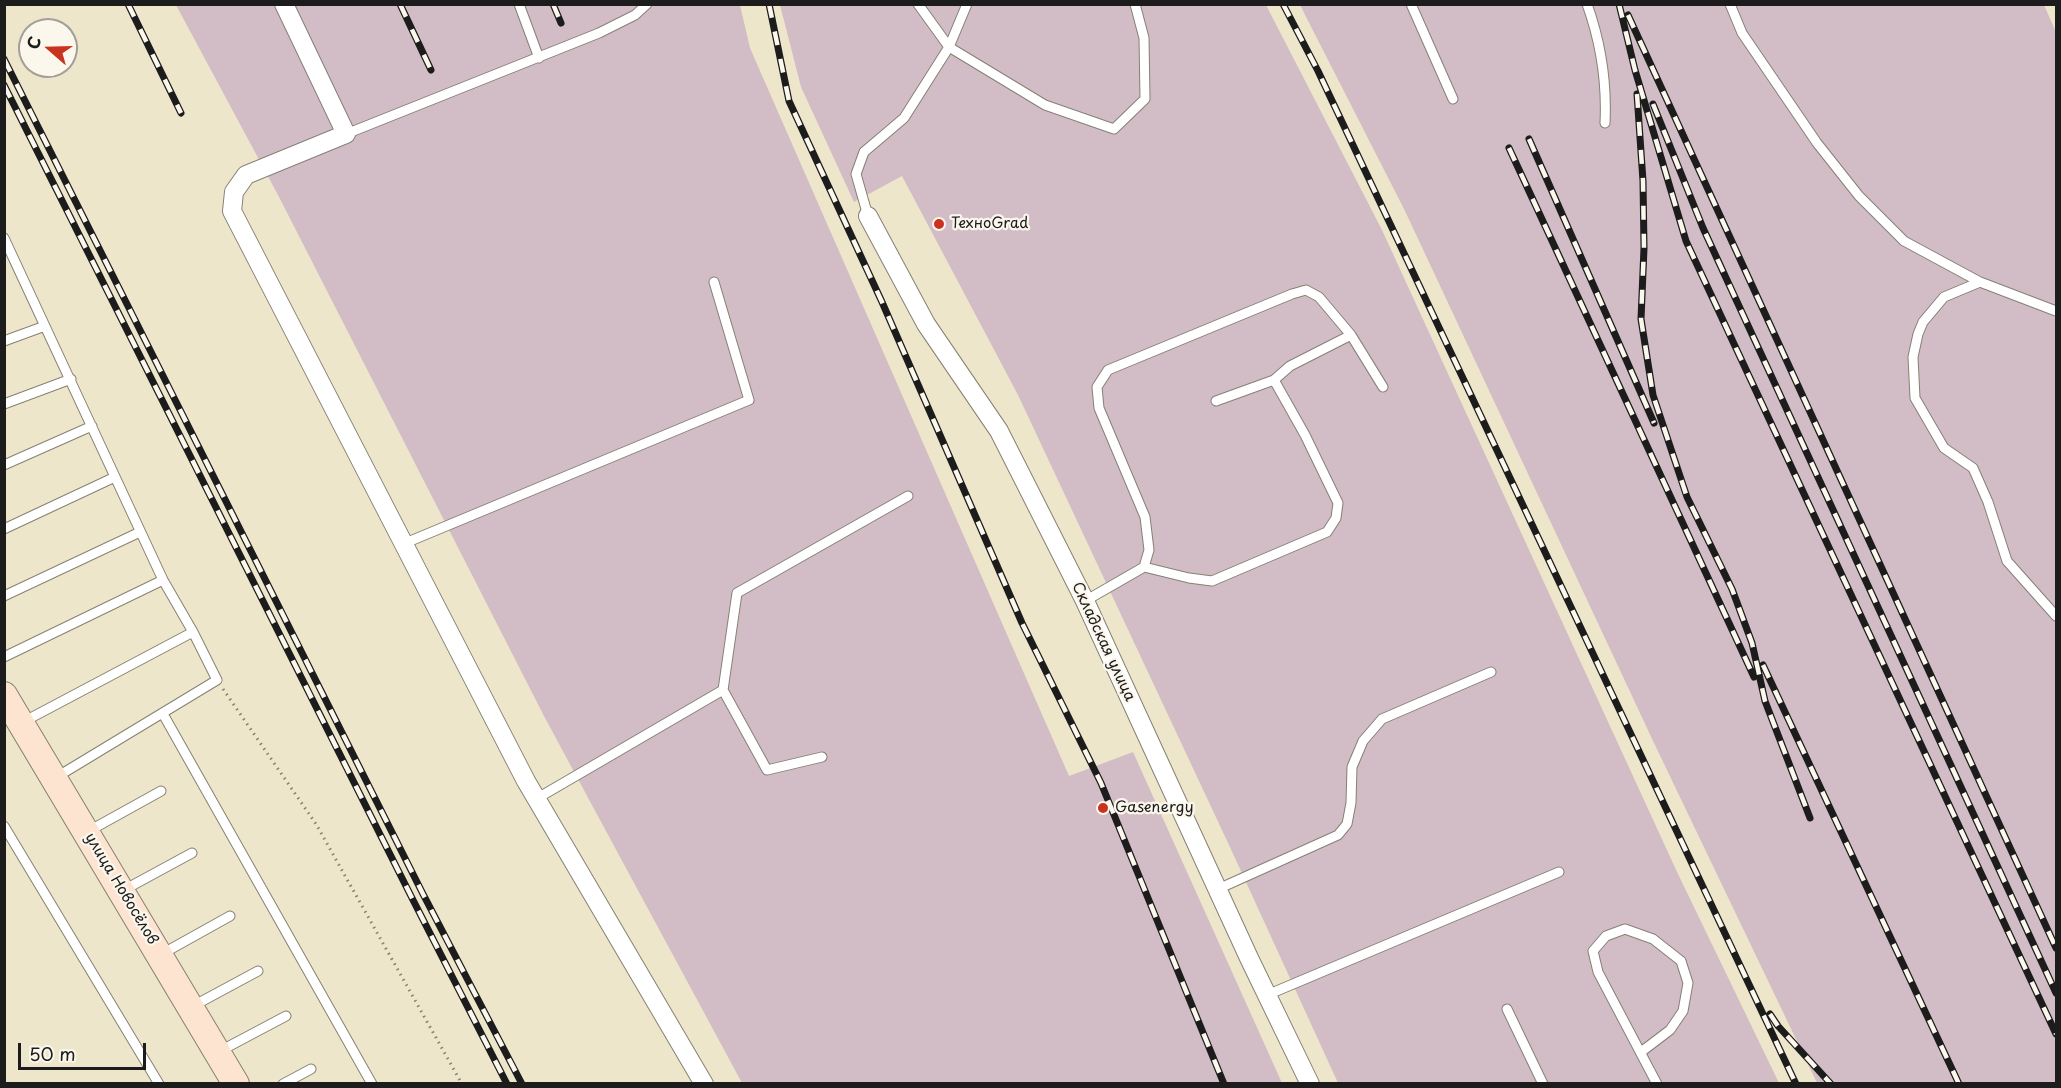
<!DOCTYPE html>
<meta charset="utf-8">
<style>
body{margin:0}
#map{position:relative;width:2061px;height:1088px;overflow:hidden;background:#eee6ca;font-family:"Playpen Sans",sans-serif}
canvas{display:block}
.frame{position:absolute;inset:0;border:6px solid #1c1c1c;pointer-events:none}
.north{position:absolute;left:18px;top:18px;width:60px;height:60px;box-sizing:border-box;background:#fbf7ec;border:2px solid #a29f99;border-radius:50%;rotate:290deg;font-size:16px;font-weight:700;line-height:24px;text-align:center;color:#1c1c1c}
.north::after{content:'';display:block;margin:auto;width:21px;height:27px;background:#c8321e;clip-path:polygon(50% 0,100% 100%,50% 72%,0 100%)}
.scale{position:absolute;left:18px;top:1043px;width:128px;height:27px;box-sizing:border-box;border:3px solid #1c1c1c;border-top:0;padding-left:8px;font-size:18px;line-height:21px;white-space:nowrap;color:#1c1c1c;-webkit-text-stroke:4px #fbf7ec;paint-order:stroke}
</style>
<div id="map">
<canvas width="2061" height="1088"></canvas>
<div class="frame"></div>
<div class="north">С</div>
<div class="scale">50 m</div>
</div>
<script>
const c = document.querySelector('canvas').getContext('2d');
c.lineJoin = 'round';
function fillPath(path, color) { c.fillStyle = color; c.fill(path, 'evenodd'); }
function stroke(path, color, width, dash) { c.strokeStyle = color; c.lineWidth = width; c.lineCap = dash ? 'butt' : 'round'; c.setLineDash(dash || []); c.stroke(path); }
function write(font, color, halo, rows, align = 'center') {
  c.font = font + ' "Playpen Sans",sans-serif'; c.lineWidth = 4.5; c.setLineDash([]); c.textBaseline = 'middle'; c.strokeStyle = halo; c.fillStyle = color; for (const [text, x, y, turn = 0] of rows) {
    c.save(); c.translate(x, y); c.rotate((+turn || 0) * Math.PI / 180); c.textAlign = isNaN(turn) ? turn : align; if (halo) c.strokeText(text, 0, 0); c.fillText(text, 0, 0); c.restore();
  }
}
const industrial = new Path2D(`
 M 176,5 L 740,5 L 750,48 L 1069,776 L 1133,752 L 1282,1083 L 742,1083 L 545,718 L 278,195 Z
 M 780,5 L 1266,5 L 1382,230 L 1678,874 L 1779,1083 L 1338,1083 L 1229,845 L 1018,395 L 902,176 L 854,202 L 801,87 Z
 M 1300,5 L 2044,5 L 2056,32 L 2056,1083 L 1817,1083 L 1654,743 L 1405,211 Z`);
const path = new Path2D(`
 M 223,689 L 316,824 L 462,1084`);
const lane = new Path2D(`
 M 519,4 L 539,58
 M 918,4 L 949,47 L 1045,105 L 1114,129 L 1145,99 L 1144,38 L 1135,4
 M 1411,4 L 1453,99
 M 1587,4 C 1601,43 1607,81 1605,123
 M 1730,4 L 1742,33 L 1817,143 L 1859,196 L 1904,241 L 1980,282
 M 346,134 L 599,33 L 635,15 L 647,4
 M 868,216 L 856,174 L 864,152 L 904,118 L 949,47 L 967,4
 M 4,238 L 163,580 L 193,632 L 217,680 L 55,778
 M 2056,311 L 1980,282 L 1944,297 L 1923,322 L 1918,334 L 1913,357 L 1915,398 L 1944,448 L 1973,468 L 1988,502 L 2007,561 L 2056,616
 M 4,341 L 45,326
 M 1216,401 L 1274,380
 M 4,404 L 71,379
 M 4,465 L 92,426
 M 4,529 L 115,477
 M 403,544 L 749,400 L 714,282
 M 1144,567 L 1189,578 L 1212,581 L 1327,532 L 1336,518 L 1338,503 L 1305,435 L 1274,380 L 1290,366 L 1351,335
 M 4,596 L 140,532
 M 1085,601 L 1144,567 L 1149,550 L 1145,517 L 1099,408 L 1097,387 L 1108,370 L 1292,294 L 1306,290 L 1319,297 L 1351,335 L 1383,387
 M 4,657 L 163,580
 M 723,690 L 737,593 L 908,496
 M 163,714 L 372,1084
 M 23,722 L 193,632
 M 536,799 L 723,690 L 767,770 L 822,757
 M 4,826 L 159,1084
 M 87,832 L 161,791
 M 1218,889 L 1338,835 L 1347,824 L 1351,803 L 1352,767 L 1363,741 L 1382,719 L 1491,672
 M 122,891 L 192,853
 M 160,955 L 230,916
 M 1267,995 L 1559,872
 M 193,1006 L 258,971
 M 1507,1009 L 1543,1084
 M 220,1051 L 286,1016
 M 1641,1052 L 1670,1030 L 1683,1011 L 1688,983 L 1681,961 L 1653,939 L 1625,929 L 1606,936 L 1593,951 L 1598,972 L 1657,1084
 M 283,1084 L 311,1069`);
const street = new Path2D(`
 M 284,4 L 346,134 L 246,175 L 234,192 L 232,211 L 526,781 L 704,1084
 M 868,216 L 926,324 L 999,431 L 1085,601 L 1249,958 L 1310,1084`);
const secondary = new Path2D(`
 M 4,695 L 236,1084`);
const rail = new Path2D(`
 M 128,4 L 181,113
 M 400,4 L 431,70
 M 553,4 L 561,23
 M 769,4 L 789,101 L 882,302 L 1022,623 L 1101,783 L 1224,1084
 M 1283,4 L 1318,71 L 1796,1084
 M 1619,4 L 1635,70 L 1686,241 L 2056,1034
 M 1628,15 L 2056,948
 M 4,59 L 423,894 L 522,1084
 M 4,85 L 412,898 L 507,1084
 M 1637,94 L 1643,181 L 1644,248 L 1641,319 L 1653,395 L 1687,497 L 1732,589 L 1752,643 L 1765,701 L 1810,818
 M 1653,104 L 1703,228 L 2056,993
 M 1529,139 L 1654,423
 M 1509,148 L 1754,677
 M 1763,665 L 1959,1084
 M 1770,1014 L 1778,1026 L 1831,1084`);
const markers = [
 [939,224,6,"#c8321e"],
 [1103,808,6,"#c8321e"]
];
const poiNames = [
 ["ТехноGrad",951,224],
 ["Gasenergy",1115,808]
];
const streetNames = [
 ["Складская улица",1103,642,65],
 ["улица Новосёлов",121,889,59]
];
fillPath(industrial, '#d2bdc6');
stroke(lane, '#858173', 11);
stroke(street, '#858173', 20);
stroke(secondary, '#858173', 28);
stroke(path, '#858173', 3, [1.5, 4.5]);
stroke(lane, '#fff', 9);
stroke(street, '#fff', 18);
stroke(secondary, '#fde4d1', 26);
stroke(rail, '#1c1c1c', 7);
stroke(rail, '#fbf7ec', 4.5, [14]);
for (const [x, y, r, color] of markers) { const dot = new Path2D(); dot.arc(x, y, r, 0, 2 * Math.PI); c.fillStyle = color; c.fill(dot); stroke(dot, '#fbf7ec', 2); }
write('15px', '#1c1c1c', '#fbf7ec', poiNames, 'left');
write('15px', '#1c1c1c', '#fbf7ec', streetNames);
</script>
